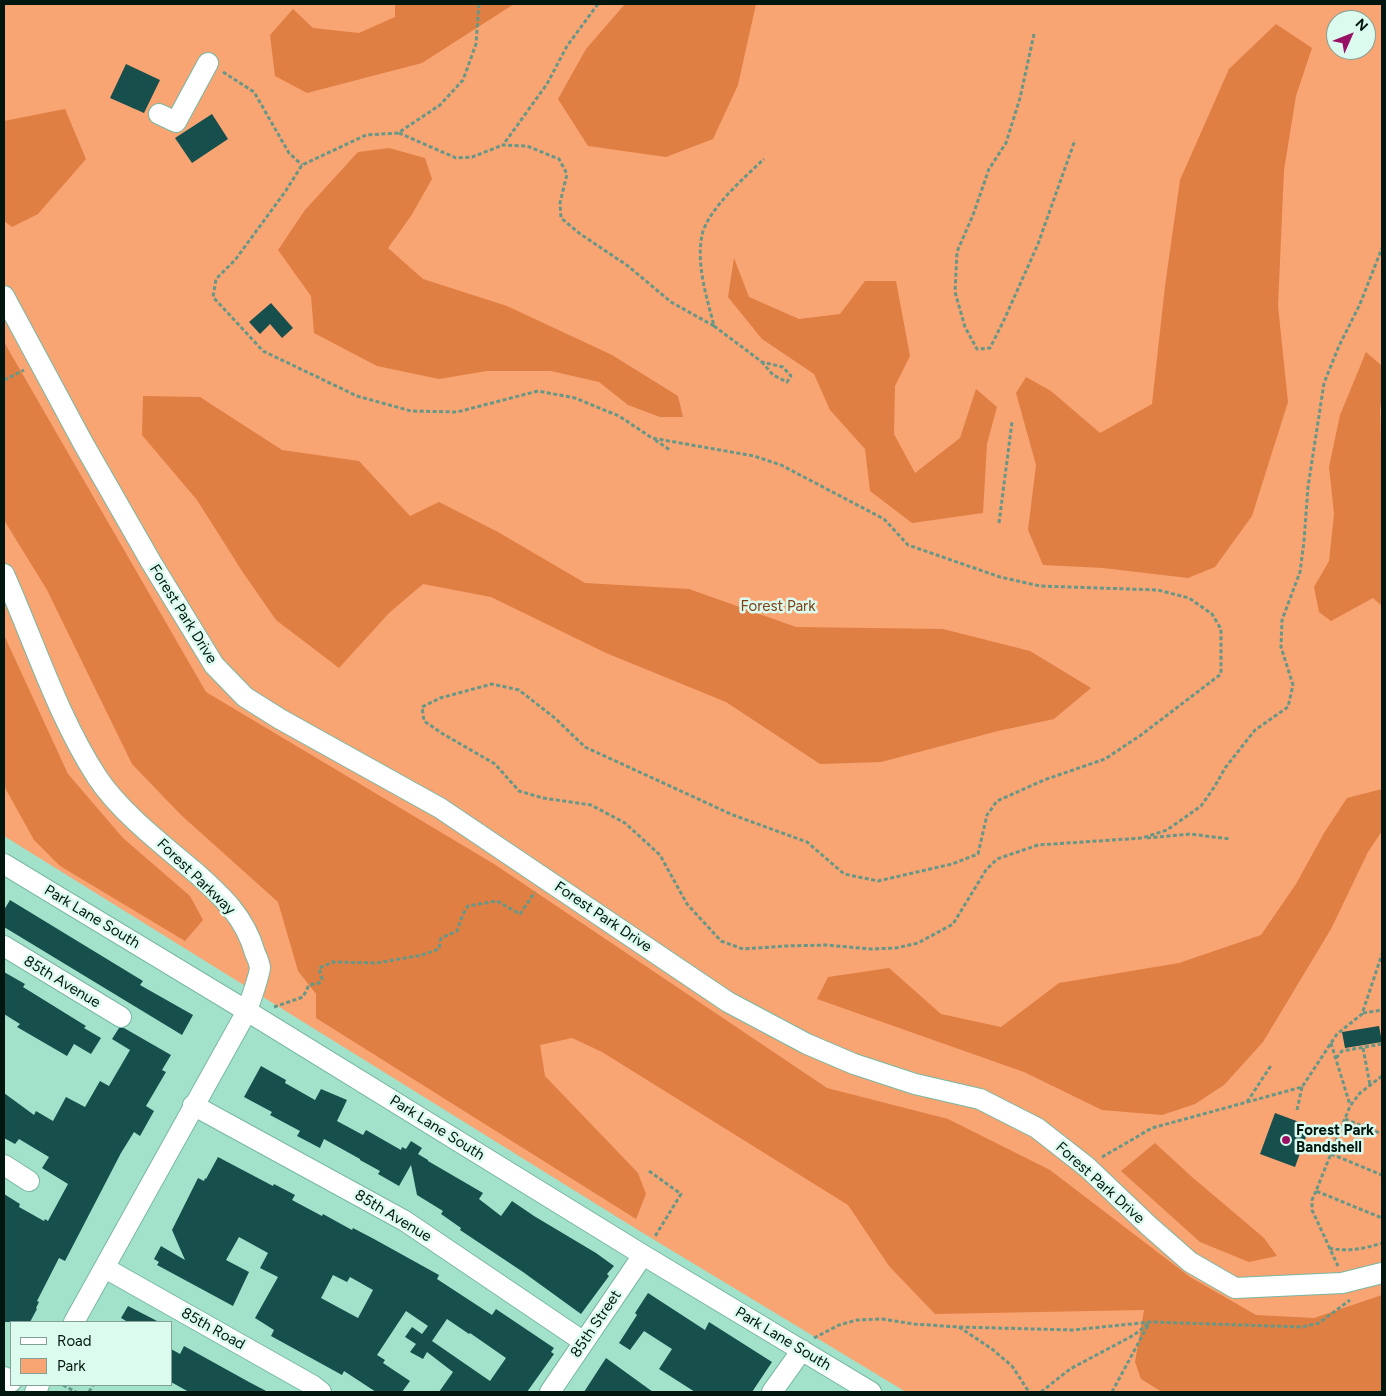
<!DOCTYPE html>
<style>
body{margin:0}
#map{position:relative;width:1386px;height:1396px;overflow:hidden;background:#a2e2cb;font-family:Figtree,sans-serif}
canvas{display:block}
.frame{position:absolute;inset:0;border:5px solid #00160f;pointer-events:none}
.legend{position:absolute;left:10px;top:1321px;width:162px;height:65px;box-sizing:border-box;background:#dcfbef;border:1px solid #849f95;margin:0;padding:6px 9px;list-style:none;font-size:15px;color:#00160f}
.legend li{display:flex;align-items:center;gap:10px;height:25px}
.legend b{width:25px;border:1px solid #849f95}
.north{position:absolute;left:1326px;top:10px;width:50px;height:50px;box-sizing:border-box;background:#dcfbef;border:1px solid #849f95;border-radius:50%;rotate:46deg;font-size:14px;font-weight:700;line-height:20px;text-align:center;color:#00160f}
.north::after{content:'';display:block;margin:auto;width:18px;height:22px;background:#991164;clip-path:polygon(50% 0,100% 100%,50% 72%,0 100%)}
</style>
<div id="map">
<canvas width="1386" height="1396"></canvas>
<div class="frame"></div>
<ul class="legend">
<li><b style="height:6px;background:#fff"></b>Road</li>
<li><b style="height:14px;background:#f9a473"></b>Park</li>
</ul>
<div class="north">N</div>
</div>
<script>
const c = document.querySelector('canvas').getContext('2d');
c.lineJoin = 'round';
function fillPath(path, color) { c.fillStyle = color; c.fill(path, 'evenodd'); }
function stroke(path, color, width, dash) { c.strokeStyle = color; c.lineWidth = width; c.lineCap = dash ? 'butt' : 'round'; c.setLineDash(dash || []); c.stroke(path); }
function write(font, color, halo, rows, align = 'center') {
  c.font = font + ' Figtree,sans-serif'; c.lineWidth = 5; c.setLineDash([]); c.textBaseline = 'middle'; c.strokeStyle = halo; c.fillStyle = color; for (const [text, x, y, turn = 0] of rows) {
    c.save(); c.translate(x, y); c.rotate((+turn || 0) * Math.PI / 180); c.textAlign = isNaN(turn) ? turn : align; if (halo) c.strokeText(text, 0, 0); c.fillText(text, 0, 0); c.restore();
  }
}
const green = new Path2D(`
 M 4,4 L 1382,4 L 1382,1392 L 906,1392 L 638,1230 L 4,836 ZM 1336,20 L 1366,20 L 1366,50 L 1336,50 Z`);
const forest = new Path2D(`
 M 395,4 L 514,4 L 422,63 L 307,93 L 275,76 L 270,35 L 293,9 L 313,28 L 359,33 L 395,17 Z
 M 625,4 L 756,4 L 738,85 L 713,139 L 666,157 L 588,146 L 558,99 L 586,49 Z
 M 1276,24 L 1312,48 L 1296,96 L 1284,170 L 1278,306 L 1288,402 L 1252,516 L 1215,567 L 1188,578 L 1103,568 L 1043,565 L 1028,530 L 1036,465 L 1016,393 L 1026,377 L 1051,391 L 1100,433 L 1152,404 L 1165,286 L 1180,180 L 1229,69 Z
 M 65,109 L 86,159 L 38,214 L 12,227 L 4,221 L 4,121 Z
 M 389,148 L 425,158 L 432,179 L 411,216 L 388,248 L 423,279 L 507,306 L 612,355 L 678,396 L 683,417 L 660,417 L 628,405 L 599,382 L 551,371 L 487,371 L 439,379 L 377,366 L 314,333 L 311,296 L 278,250 L 305,210 L 358,152 Z
 M 734,258 L 749,297 L 799,319 L 840,314 L 865,281 L 896,281 L 910,356 L 895,386 L 894,434 L 915,473 L 960,438 L 976,389 L 997,407 L 987,444 L 983,513 L 912,523 L 870,491 L 865,449 L 830,410 L 814,374 L 762,339 L 728,297 Z
 M 4,342 L 206,692 L 494,864 L 827,1088 L 948,1119 L 1050,1170 L 1190,1277 L 1256,1315 L 1314,1318 L 1382,1295 L 1382,1392 L 1162,1392 L 1141,1379 L 1135,1362 L 1144,1310 L 935,1314 L 889,1266 L 848,1205 L 602,1052 L 572,1038 L 540,1045 L 545,1076 L 638,1173 L 646,1194 L 636,1219 L 316,1018 L 316,994 L 298,971 L 278,902 L 181,815 L 132,764 L 47,590 L 4,520 Z
 M 1366,352 L 1382,366 L 1382,396 L 1380,409 L 1382,483 L 1382,606 L 1373,598 L 1331,621 L 1319,612 L 1314,587 L 1329,561 L 1334,514 L 1329,467 L 1340,415 Z
 M 143,396 L 200,397 L 282,450 L 359,461 L 410,516 L 439,502 L 498,532 L 585,583 L 689,589 L 796,627 L 943,629 L 1030,651 L 1091,688 L 1054,719 L 998,731 L 881,762 L 820,764 L 726,702 L 606,653 L 491,597 L 423,584 L 389,613 L 339,668 L 276,620 L 242,571 L 197,500 L 142,435 Z
 M 4,635 L 68,774 L 123,838 L 190,896 L 203,920 L 185,941 L 60,866 L 34,840 L 4,786 Z
 M 1382,789 L 1382,831 L 1368,852 L 1331,929 L 1263,1042 L 1224,1085 L 1195,1104 L 1162,1115 L 1102,1110 L 1024,1072 L 817,999 L 828,977 L 889,968 L 941,1014 L 1001,1027 L 1059,983 L 1179,963 L 1261,935 L 1296,884 L 1324,833 L 1347,798 Z
 M 1155,1143 L 1192,1177 L 1264,1238 L 1277,1256 L 1249,1262 L 1200,1242 L 1121,1171 Z`);
const building = new Path2D(`
 M 126,64 L 160,80 L 144,113 L 110,98 Z
 M 212,114 L 228,139 L 192,163 L 175,138 Z
 M 271,303 L 293,328 L 282,338 L 270,324 L 260,334 L 249,322 Z
 M 10,900 L 143,981 L 140,985 L 193,1015 L 182,1035 L 4,927 L 4,910 Z
 M 4,972 L 25,984 L 23,987 L 86,1026 L 84,1028 L 101,1038 L 91,1054 L 74,1044 L 67,1056 L 17,1027 L 20,1024 L 4,1014 Z
 M 1379,1026 L 1382,1042 L 1345,1048 L 1342,1032 Z
 M 119,1028 L 124,1028 L 171,1055 L 162,1070 L 166,1072 L 146,1106 L 154,1111 L 140,1136 L 134,1132 L 121,1153 L 65,1261 L 59,1258 L 37,1301 L 39,1302 L 36,1308 L 37,1309 L 30,1322 L 4,1322 L 4,1194 L 20,1204 L 19,1207 L 44,1221 L 45,1219 L 48,1221 L 68,1184 L 42,1168 L 49,1157 L 19,1139 L 15,1144 L 4,1138 L 4,1093 L 34,1115 L 36,1111 L 53,1121 L 66,1097 L 85,1107 L 100,1081 L 109,1086 L 130,1050 L 112,1039 Z
 M 261,1066 L 286,1080 L 285,1083 L 315,1100 L 321,1089 L 347,1100 L 337,1121 L 363,1135 L 366,1130 L 401,1150 L 402,1147 L 406,1149 L 411,1141 L 422,1148 L 418,1154 L 428,1160 L 428,1161 L 483,1193 L 479,1199 L 501,1216 L 512,1201 L 534,1216 L 596,1253 L 614,1266 L 607,1274 L 609,1276 L 581,1314 L 523,1272 L 460,1230 L 461,1228 L 441,1214 L 443,1211 L 417,1195 L 411,1165 L 399,1186 L 378,1174 L 380,1171 L 360,1160 L 360,1159 L 324,1139 L 320,1148 L 297,1136 L 300,1131 L 270,1115 L 272,1112 L 244,1097 Z
 M 1275,1113 L 1310,1126 L 1295,1167 L 1260,1154 Z
 M 218,1157 L 273,1186 L 274,1184 L 295,1195 L 292,1200 L 322,1216 L 323,1214 L 352,1230 L 353,1228 L 374,1239 L 439,1275 L 437,1279 L 492,1315 L 496,1309 L 554,1348 L 551,1352 L 554,1354 L 527,1392 L 439,1392 L 453,1372 L 427,1352 L 423,1359 L 410,1352 L 416,1344 L 405,1337 L 412,1327 L 422,1334 L 428,1326 L 406,1311 L 377,1355 L 385,1360 L 383,1363 L 410,1381 L 402,1392 L 376,1392 L 344,1371 L 342,1375 L 271,1336 L 274,1330 L 255,1318 L 278,1277 L 260,1268 L 268,1253 L 239,1237 L 226,1260 L 249,1272 L 233,1306 L 157,1265 L 159,1262 L 154,1259 L 161,1246 L 185,1260 L 172,1230 L 198,1178 L 204,1181 L 205,1178 L 206,1179 ZM 333,1275 L 347,1282 L 350,1277 L 373,1290 L 358,1318 L 321,1298 ZM 447,1319 L 469,1334 L 470,1333 L 506,1358 L 490,1381 L 432,1341 Z
 M 648,1293 L 705,1330 L 709,1322 L 772,1362 L 752,1392 L 695,1392 L 659,1369 L 672,1349 L 644,1331 L 630,1350 L 619,1343 L 637,1315 L 635,1313 Z
 M 128,1306 L 159,1322 L 128,1322 L 121,1318 Z
 M 184,1346 L 249,1382 L 268,1392 L 189,1392 L 171,1382 L 171,1349 L 180,1354 Z
 M 606,1358 L 653,1392 L 584,1392 Z`);
const path = new Path2D(`
 M 479,4 L 476,44 L 463,80 L 440,105 L 398,133 L 366,135 L 302,165 L 285,192 L 235,260 L 216,279 L 213,297 L 263,351 L 357,396 L 411,411 L 457,412 L 538,391 L 575,398 L 619,416 L 652,438 L 754,456 L 781,465 L 884,519 L 908,545 L 1000,577 L 1040,586 L 1158,590 L 1189,598 L 1212,614 L 1221,629 L 1221,674 L 1141,735 L 1105,759 L 1044,780 L 997,801 L 987,815 L 978,854 L 952,864 L 878,881 L 844,874 L 807,842 L 733,815 L 585,747 L 556,719 L 519,690 L 492,684 L 440,698 L 422,707 L 424,721 L 443,734 L 495,764 L 519,791 L 543,798 L 591,805 L 625,823 L 660,855 L 687,904 L 721,941 L 743,949 L 785,946 L 826,945 L 871,949 L 896,948 L 918,943 L 953,924 L 986,870 L 997,859 L 1038,845 L 1142,838 L 1167,830 L 1201,806 L 1215,786 L 1225,768 L 1255,730 L 1288,707 L 1293,685 L 1281,647 L 1282,620 L 1300,572 L 1304,541 L 1308,487 L 1324,383 L 1339,346 L 1360,304 L 1382,248
 M 598,4 L 567,46 L 547,84 L 503,145 L 527,146 L 559,159 L 567,174 L 560,203 L 561,218 L 579,233 L 628,266 L 671,302 L 714,326 C 707,298 696,265 702,235 C 708,209 745,177 764,159
 M 1034,34 L 1020,98 L 1006,143 L 989,169 L 973,215 L 957,252 L 955,292 L 965,327 L 977,349 L 990,348 L 1004,320 L 1038,244 L 1075,140
 M 223,72 L 254,92 L 289,153 L 302,165
 M 399,133 L 456,158 L 472,157 L 503,145
 M 714,326 L 762,362 L 783,367 L 791,376 L 787,382 L 773,375 L 762,362
 M 4,380 L 24,370
 M 655,440 L 670,450
 M 999,523 L 1012,422
 M 1147,838 L 1190,834 L 1230,839
 M 274,1007 L 303,997 L 309,985 L 319,983 L 322,979 L 319,968 L 333,962 L 377,963 L 422,955 L 439,949 L 441,938 L 457,931 L 463,914 L 468,906 L 497,901 L 520,914 L 535,892
 M 1363,1013 L 1382,1010
 M 1331,1043 L 1350,1105
 M 1363,1048 L 1370,1085
 M 1336,1058 L 1342,1051 L 1382,1044
 M 1382,1076 L 1360,1093 L 1350,1106 L 1316,1191 L 1382,1218
 M 1247,1102 L 1272,1064
 M 1297,1110 L 1302,1087
 M 1345,1119 L 1382,1134
 M 1331,1154 L 1382,1175
 M 1102,1157 L 1152,1128 L 1302,1087 L 1337,1034 L 1362,1014 L 1382,954
 M 649,1171 L 681,1194 L 654,1238
 M 1316,1191 L 1312,1200 L 1312,1210 L 1338,1266
 M 1329,1248 C 1348,1252 1363,1249 1382,1243
 M 959,1327 L 992,1349 L 1012,1366 L 1029,1392
 M 814,1338 L 839,1325 L 857,1320 L 882,1319 L 914,1324 L 959,1327 L 1073,1330 L 1150,1322 L 1302,1327 L 1319,1323 L 1350,1300
 M 63,1385 L 76,1392
 M 89,1392 L 93,1385
 M 1041,1392 L 1070,1369 L 1134,1335 L 1149,1323
 M 1112,1392 L 1148,1325
 M 1381,1392 L 1382,1390`);
const minor = new Path2D(`
 M 159,114 L 176,122 L 208,63
 M 4,296 L 83,443 L 151,562 L 214,665 L 245,697 L 280,719 L 440,808 L 728,1002 L 807,1044 L 854,1064 L 915,1084 L 980,1099 L 1037,1128 L 1087,1167 L 1149,1226 L 1190,1262 L 1235,1288 L 1342,1283 L 1382,1273
 M 4,574 C 34,641 57,715 97,777 C 120,812 163,845 195,872 C 222,896 245,917 255,953 C 257,957 259,962 260,967 C 260,975 250,1001 247,1011 L 74,1322
 M 4,864 L 247,1011 L 643,1255 L 871,1392
 M 4,946 L 121,1017
 M 193,1105 L 405,1221 L 584,1342
 M 4,1165 L 29,1181
 M 105,1268 L 312,1385 L 321,1392
 M 4,1377 L 11,1382
 M 35,1392 L 39,1385
 M 550,1392 L 643,1255
 M 772,1392 L 802,1350`);
const markers = [
 [1286,1140,5,"#991164"]
];
const parkNames = [
 ["Forest Park",778,607]
];
const streetNames = [
 ["Forest Park Drive",183,614,58],
 ["Forest Parkway",196,877,44],
 ["Park Lane South",92,917,31],
 ["Forest Park Drive",603,917,34],
 ["85th Avenue",62,982,31],
 ["Park Lane South",437,1128,32],
 ["Forest Park Drive",1100,1183,42],
 ["85th Avenue",393,1216,31],
 ["85th Street",596,1324,-56],
 ["85th Road",213,1329,29],
 ["Park Lane South",783,1339,31]
];
const poiNames = [
 ["Forest Park",1296,1131],
 ["Bandshell",1296,1148]
];
fillPath(green, '#f9a473');
fillPath(forest, '#df7f43');
fillPath(building, '#174f4d');
stroke(minor, '#79b8a2', 22);
stroke(path, '#679887', 3, [4, 2.5]);
stroke(minor, '#fff', 20);
for (const [x, y, r, color] of markers) { const dot = new Path2D(); dot.arc(x, y, r, 0, 2 * Math.PI); c.fillStyle = color; c.fill(dot); stroke(dot, '#dcfbef', 2); }
write('15px', '#7f4016', '#dcfbef', parkNames);
write('15px', '#00160f', '#dcfbef', streetNames);
write('bold 15px', '#00160f', '#dcfbef', poiNames, 'left');
</script>
